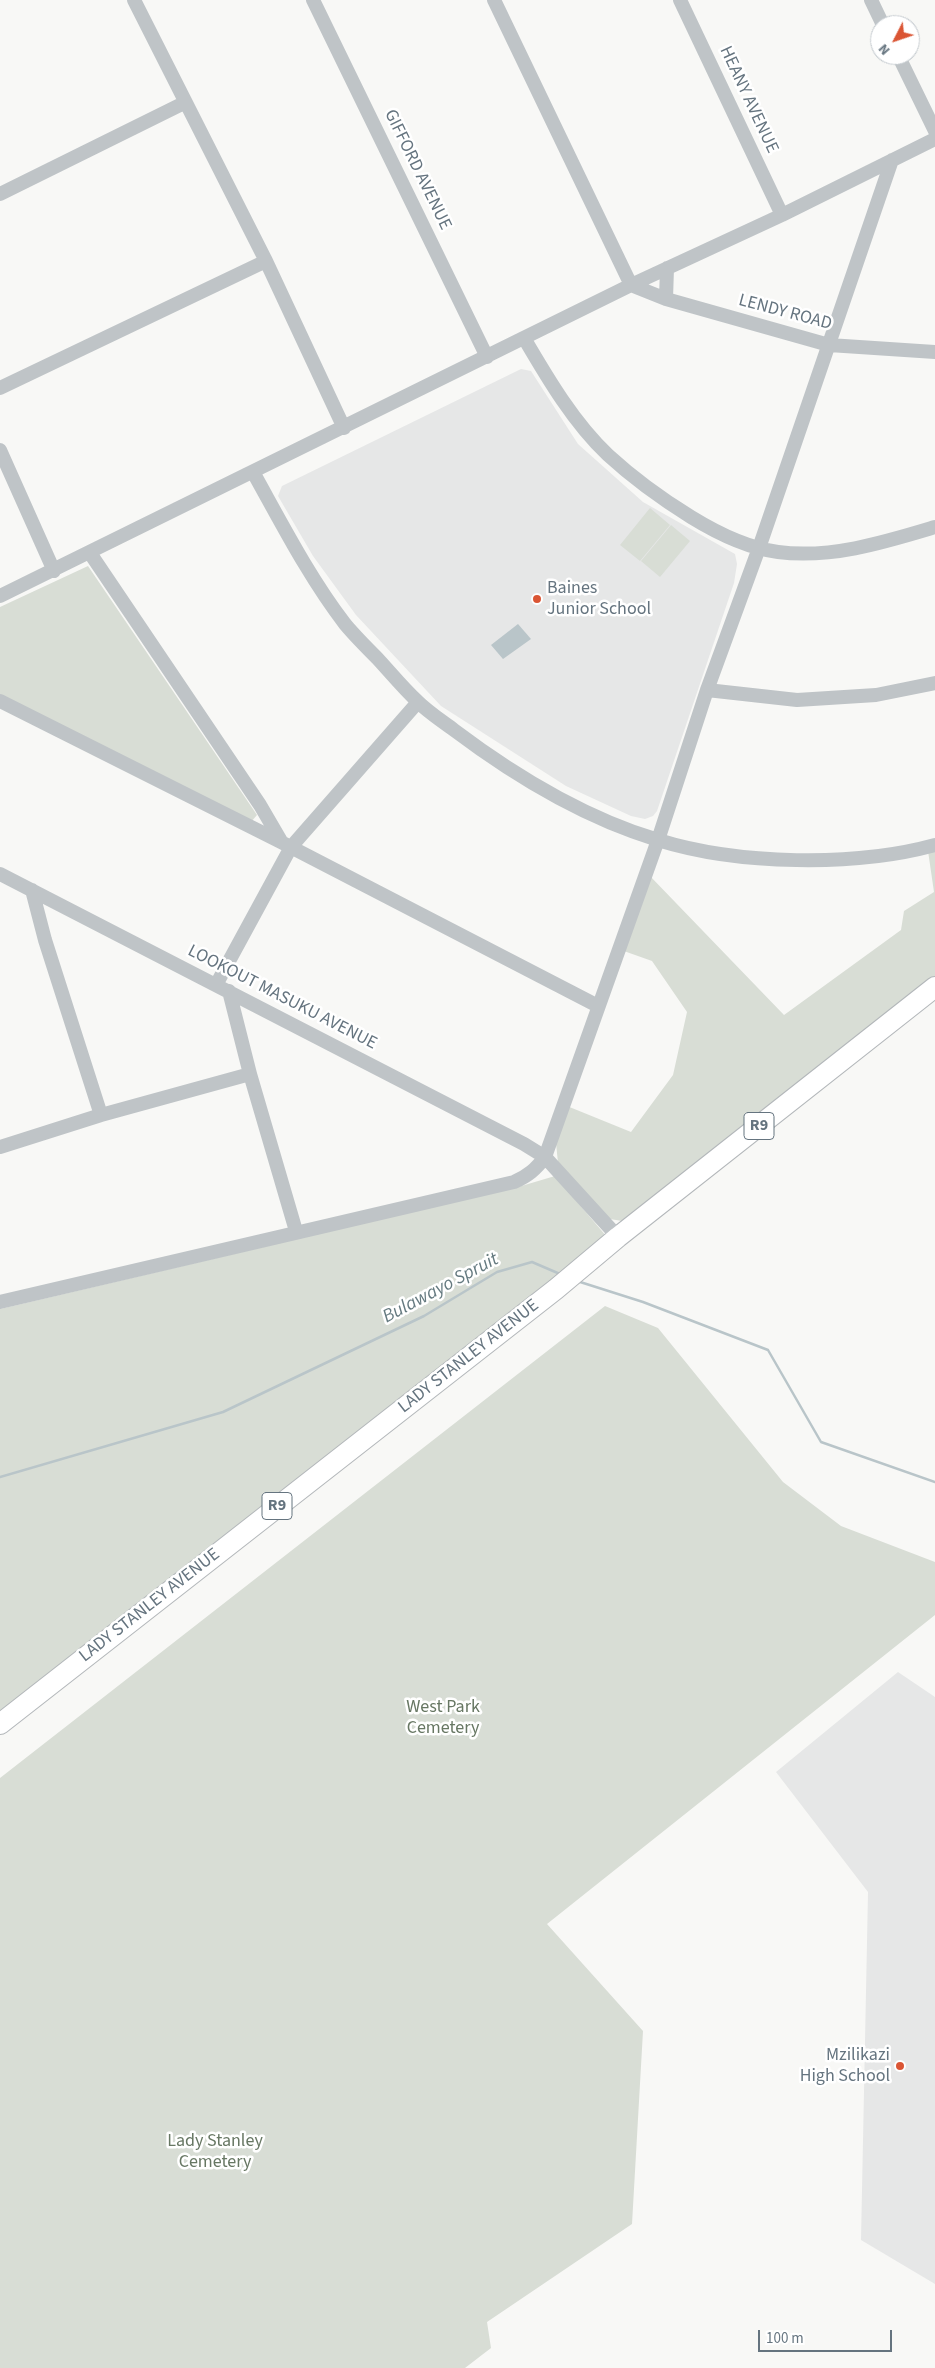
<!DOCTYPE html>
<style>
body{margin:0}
#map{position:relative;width:935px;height:2368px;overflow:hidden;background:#f8f8f6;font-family:"Source Sans 3",sans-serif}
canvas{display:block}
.north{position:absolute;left:870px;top:15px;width:50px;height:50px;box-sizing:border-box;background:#fff;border:1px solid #c1c7cc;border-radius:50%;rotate:229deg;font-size:14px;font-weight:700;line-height:20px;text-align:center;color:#65747f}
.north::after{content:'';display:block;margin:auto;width:18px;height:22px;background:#da5534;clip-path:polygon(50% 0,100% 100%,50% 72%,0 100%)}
.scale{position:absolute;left:758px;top:2330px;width:134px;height:22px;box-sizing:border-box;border:2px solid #65747f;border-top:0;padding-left:6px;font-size:15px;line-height:18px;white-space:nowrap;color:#65747f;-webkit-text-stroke:4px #fff;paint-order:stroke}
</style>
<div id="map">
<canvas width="935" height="2368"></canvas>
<div class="north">N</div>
<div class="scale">100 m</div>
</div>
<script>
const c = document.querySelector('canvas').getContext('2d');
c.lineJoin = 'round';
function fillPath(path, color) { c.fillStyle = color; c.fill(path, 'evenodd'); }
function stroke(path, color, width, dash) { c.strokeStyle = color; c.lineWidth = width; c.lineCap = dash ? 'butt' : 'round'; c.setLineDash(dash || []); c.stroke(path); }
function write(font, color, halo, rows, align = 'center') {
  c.font = font + ' "Source Sans 3",sans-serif'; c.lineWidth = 5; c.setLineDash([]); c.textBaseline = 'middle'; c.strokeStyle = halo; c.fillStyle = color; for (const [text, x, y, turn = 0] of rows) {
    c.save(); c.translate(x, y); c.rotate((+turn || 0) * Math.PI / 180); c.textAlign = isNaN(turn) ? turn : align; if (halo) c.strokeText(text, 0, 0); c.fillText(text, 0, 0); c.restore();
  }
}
const built = new Path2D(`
 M 521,369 L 531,371 L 578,444 L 643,502 L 735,554 L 737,564 L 734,583 L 657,811 L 653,816 L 645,819 L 631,816 L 566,786 L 441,706 L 356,615 L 313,556 L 278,496 L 282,486 Z
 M 898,1672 L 935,1697 L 935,2284 L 861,2240 L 868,1892 L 776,1772 Z`);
const green = new Path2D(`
 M 650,508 L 670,525 L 640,561 L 620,545 Z
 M 671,525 L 690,541 L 660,577 L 641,561 Z
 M 88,566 L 257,815 L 251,822 L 0,695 L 0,607 Z
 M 935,849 L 935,978 L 622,1221 L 610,1219 L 558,1163 L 556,1143 L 567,1106 L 631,1132 L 673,1075 L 687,1012 L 652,961 L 621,950 L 649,875 L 784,1015 L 901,930 L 904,911 L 934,892 L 928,851 Z
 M 555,1176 L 607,1237 L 0,1713 L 0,1309 L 518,1187 Z
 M 605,1306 L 658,1328 L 783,1482 L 841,1526 L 935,1562 L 935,1615 L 547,1924 L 643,2031 L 632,2224 L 487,2322 L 491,2348 L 465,2368 L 0,2368 L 0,1778 Z`);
const water = new Path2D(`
 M 518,624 L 531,639 L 503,659 L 491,645 Z`);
const stream = new Path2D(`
 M 577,1281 L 643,1302 L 768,1350 L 821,1442 L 935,1482
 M 0,1477 L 223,1412 L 424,1316 L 497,1272 L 532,1262 L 560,1274`);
const minor = new Path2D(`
 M 134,0 L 266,261 L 344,428
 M 313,0 L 487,357
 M 494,0 L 631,285 L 666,299 L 829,345 L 935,352
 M 680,0 L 782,215
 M 871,0 L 883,25
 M 898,55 L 935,131
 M 0,194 L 184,103
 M 666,299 L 667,268
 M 524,338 C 548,379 574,423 608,455 C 633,478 662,499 691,517 C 717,533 747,548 778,552 C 831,559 885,542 935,527
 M 0,388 L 266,261
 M 0,450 L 54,571
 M 253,472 C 282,524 309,577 345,624 C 355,636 366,647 377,658 C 390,672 403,688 417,701 C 428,712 442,721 454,730 C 515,776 585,818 658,840 C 738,865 855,867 935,845
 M 90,553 L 260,805 L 281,841
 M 0,596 L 631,285 L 782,215 L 935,139
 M 707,690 L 797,700 L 876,695 L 935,683
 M 0,701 L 281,842 L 598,1006
 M 0,874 L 524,1144 L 545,1157 L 618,1237
 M 32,890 L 45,940 L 101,1115
 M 216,985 L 291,847 L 418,702
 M 229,991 L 250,1074 L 296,1231
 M 0,1147 L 101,1115 L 250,1074
 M 0,1302 L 514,1182 C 528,1176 536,1169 545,1157 L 658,840 L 707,690 L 759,548 L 892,160`);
const highway = new Path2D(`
 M 0,1724 L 556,1289 L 618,1237 L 935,987`);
const markers = [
 [537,599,5,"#da5534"],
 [900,2066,5,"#da5534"]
];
const shields = [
 [759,1126,30],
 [277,1506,30]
];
const shieldNames = [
 ["R9",759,1126],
 ["R9",277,1506]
];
const streetNames = [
 ["HEANY AVENUE",748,100,65],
 ["GIFFORD AVENUE",417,170,64],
 ["LENDY ROAD",785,313,15],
 ["LOOKOUT MASUKU AVENUE",282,998,27],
 ["LADY STANLEY AVENUE",469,1357,-38],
 ["LADY STANLEY AVENUE",150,1606,-38]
];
const poiNames = [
 ["Baines",547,589],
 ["Junior School",547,610],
 ["Mzilikazi",890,2056,"right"],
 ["High School",890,2077,"right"]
];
const parkNames = [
 ["West Park",443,1708],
 ["Cemetery",443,1729],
 ["Lady Stanley",215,2142],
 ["Cemetery",215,2163]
];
const waterNames = [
 ["Bulawayo Spruit",441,1289,-28]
];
fillPath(built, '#e6e7e7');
fillPath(green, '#d8ddd5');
fillPath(water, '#b9c5c9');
stroke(stream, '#b9c5c9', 2.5);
stroke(highway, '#b3b7ba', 22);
stroke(minor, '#bfc4c7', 14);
stroke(highway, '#fff', 20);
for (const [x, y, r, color] of markers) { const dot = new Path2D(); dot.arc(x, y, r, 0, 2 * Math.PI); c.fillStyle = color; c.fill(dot); stroke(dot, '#fff', 2); }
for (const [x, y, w] of shields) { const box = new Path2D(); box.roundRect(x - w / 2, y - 13.5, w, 27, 4); c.fillStyle = '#fff'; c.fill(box); stroke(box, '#65747f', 1); }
write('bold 16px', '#65747f', null, shieldNames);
write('18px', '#65747f', '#fff', streetNames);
write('18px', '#65747f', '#fff', poiNames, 'left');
write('18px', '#677763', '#fff', parkNames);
write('italic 19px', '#657a80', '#fff', waterNames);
</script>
